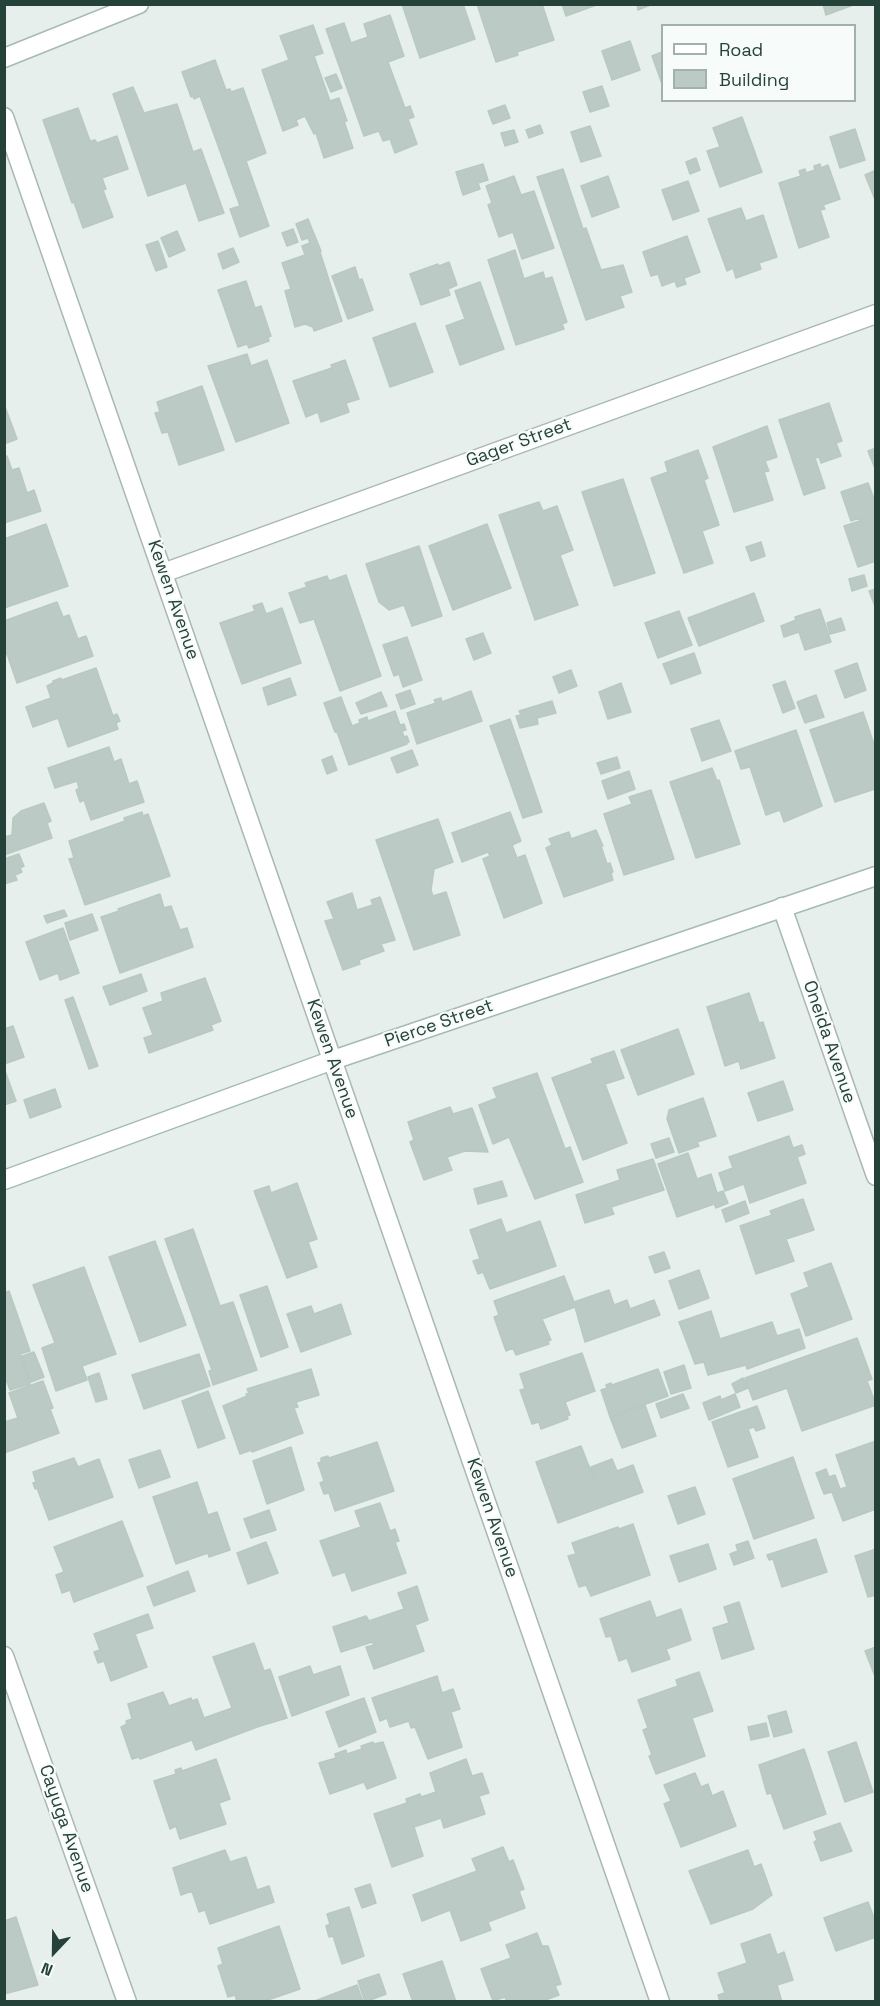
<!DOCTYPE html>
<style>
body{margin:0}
#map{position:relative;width:880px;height:2006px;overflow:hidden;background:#e6efeb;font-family:"Space Grotesk",sans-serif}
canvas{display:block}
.frame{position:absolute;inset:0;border:6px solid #24423a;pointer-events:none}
.legend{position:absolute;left:661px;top:24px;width:195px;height:78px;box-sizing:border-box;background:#f7fbf9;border:2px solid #a3b1ad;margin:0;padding:8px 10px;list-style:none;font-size:18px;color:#24423a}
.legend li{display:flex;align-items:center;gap:12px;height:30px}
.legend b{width:30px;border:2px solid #a3b1ad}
.north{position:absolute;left:24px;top:1922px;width:60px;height:60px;-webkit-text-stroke:4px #f7fbf9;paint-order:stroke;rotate:202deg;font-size:16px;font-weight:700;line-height:24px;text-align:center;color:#24423a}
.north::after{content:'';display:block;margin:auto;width:21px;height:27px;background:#24423a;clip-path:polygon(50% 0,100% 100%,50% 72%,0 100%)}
</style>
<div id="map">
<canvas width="880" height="2006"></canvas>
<div class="frame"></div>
<ul class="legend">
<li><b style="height:8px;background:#fff"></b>Road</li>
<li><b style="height:16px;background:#bbcac4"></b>Building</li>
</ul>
<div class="north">N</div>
</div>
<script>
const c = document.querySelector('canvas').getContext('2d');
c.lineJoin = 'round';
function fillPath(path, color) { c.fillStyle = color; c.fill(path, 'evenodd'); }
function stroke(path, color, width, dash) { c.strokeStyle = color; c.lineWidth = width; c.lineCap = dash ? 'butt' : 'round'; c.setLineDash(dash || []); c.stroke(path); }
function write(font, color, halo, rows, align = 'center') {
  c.font = font + ' "Space Grotesk",sans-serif'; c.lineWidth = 4.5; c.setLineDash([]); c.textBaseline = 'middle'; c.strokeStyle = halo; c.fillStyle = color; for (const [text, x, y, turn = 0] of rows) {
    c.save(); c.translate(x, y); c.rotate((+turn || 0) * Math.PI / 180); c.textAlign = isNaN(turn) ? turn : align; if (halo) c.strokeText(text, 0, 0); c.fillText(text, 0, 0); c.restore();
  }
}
const building = new Path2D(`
 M 402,4 L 463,4 L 475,39 L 420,58 Z
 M 477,4 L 542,4 L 554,40 L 517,52 L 518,55 L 496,62 Z
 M 562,4 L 599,4 L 566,16 Z
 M 637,4 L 653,4 L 638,10 Z
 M 823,4 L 856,4 L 826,15 Z
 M 390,15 L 404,56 L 388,62 L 405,108 L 410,106 L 414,117 L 408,119 L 417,144 L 395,153 L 390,139 L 383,141 L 379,131 L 364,136 L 326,29 L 344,23 L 351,43 L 368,37 L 364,24 Z
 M 313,25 L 323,53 L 314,56 L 330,101 L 339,98 L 347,121 L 344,121 L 353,148 L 324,158 L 316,133 L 314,134 L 305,116 L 296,120 L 298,125 L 283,131 L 262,70 L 289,60 L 280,36 Z
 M 630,41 L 640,70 L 612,80 L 602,51 Z
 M 662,52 L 662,84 L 652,56 Z
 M 215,60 L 226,90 L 230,89 L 231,92 L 243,88 L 266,153 L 246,161 L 269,226 L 240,237 L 230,209 L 240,206 L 200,96 L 194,99 L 193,96 L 191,97 L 182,72 Z
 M 336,74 L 342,88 L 331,92 L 325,78 Z
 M 602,86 L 609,106 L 590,112 L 583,92 Z
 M 133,87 L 144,113 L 177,104 L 193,152 L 201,149 L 224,213 L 199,221 L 186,183 L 148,196 L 113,94 Z
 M 505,105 L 510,118 L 493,124 L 488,111 Z
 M 78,108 L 90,141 L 95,140 L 97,143 L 117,136 L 128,169 L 102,178 L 106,189 L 103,190 L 113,217 L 83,228 L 74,202 L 72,203 L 43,120 Z
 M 742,117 L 762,172 L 720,187 L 707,151 L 720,147 L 713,128 Z
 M 540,125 L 543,133 L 529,138 L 526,130 Z
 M 590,126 L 601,156 L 581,162 L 571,132 Z
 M 855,129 L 865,160 L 840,168 L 830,137 Z
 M 514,130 L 518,142 L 505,146 L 501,133 Z
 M 696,158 L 700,170 L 690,174 L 686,162 Z
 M 483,164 L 488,180 L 478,183 L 480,189 L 463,195 L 456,172 Z
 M 820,164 L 821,168 L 828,165 L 840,199 L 823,205 L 825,209 L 820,210 L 829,237 L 799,248 L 779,183 L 801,176 L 799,171 L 805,169 L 806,173 L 815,170 L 814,166 Z
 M 563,169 L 583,229 L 586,228 L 601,270 L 623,265 L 632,292 L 620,296 L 624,307 L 586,320 L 537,177 Z
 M 876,170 L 876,202 L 865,175 Z
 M 514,176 L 521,195 L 534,191 L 554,248 L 522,259 L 513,232 L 499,237 L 488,205 L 492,203 L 486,186 Z
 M 608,176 L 619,207 L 592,217 L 581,186 Z
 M 688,181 L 699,211 L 673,220 L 662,190 Z
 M 741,208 L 746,221 L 763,215 L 777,257 L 759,263 L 761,269 L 736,278 L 733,268 L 727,271 L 708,219 Z
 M 308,219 L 321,251 L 320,252 L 342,321 L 314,331 L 313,327 L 305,324 L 295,327 L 285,291 L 291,289 L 282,263 L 305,255 L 302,246 L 310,243 L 308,238 L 302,240 L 296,224 Z
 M 293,229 L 298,242 L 287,246 L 282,233 Z
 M 177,231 L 185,250 L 169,257 L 161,238 Z
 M 687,236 L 700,272 L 684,278 L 686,284 L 677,287 L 675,281 L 662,286 L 658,274 L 651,276 L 643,252 Z
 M 158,241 L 167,267 L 156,271 L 146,245 Z
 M 233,248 L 239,262 L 223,269 L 218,254 Z
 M 515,250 L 524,279 L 543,272 L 545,279 L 552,277 L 567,322 L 562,324 L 564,329 L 516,345 L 488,260 Z
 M 449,262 L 457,285 L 448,289 L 450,295 L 421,305 L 410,274 L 438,264 L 439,266 Z
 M 355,267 L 359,280 L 362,279 L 373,310 L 348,319 L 332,276 Z
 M 246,281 L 255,308 L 261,306 L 271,336 L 268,337 L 269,341 L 249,348 L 247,344 L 238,347 L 218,290 Z
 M 480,282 L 504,349 L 460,365 L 446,326 L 465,319 L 455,291 Z
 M 415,323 L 433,372 L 390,387 L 373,338 Z
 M 247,354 L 251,366 L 267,360 L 289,423 L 236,442 L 208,366 Z
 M 345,360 L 359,399 L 346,403 L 349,412 L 321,422 L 318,412 L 306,417 L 293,381 L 332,368 L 331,365 Z
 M 202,386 L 224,450 L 179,465 L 168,432 L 162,433 L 155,413 L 160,412 L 157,402 Z
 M 829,403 L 842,441 L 836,443 L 841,456 L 821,463 L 819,457 L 815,458 L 825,488 L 804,495 L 779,420 Z
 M 4,404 L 17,439 L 4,444 Z
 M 767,426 L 777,457 L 765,461 L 769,471 L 764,472 L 773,500 L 734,512 L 713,447 Z
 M 876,448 L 876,471 L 868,451 Z
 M 698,450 L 708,478 L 704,480 L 719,525 L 702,531 L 713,563 L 684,573 L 651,478 L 668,472 L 665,462 Z
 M 7,456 L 12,470 L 19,468 L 27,493 L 34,490 L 41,511 L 4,523 L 4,457 Z
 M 623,479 L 655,573 L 614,586 L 582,492 Z
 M 868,483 L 876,504 L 876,561 L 858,567 L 844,526 L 860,521 L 859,518 L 851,521 L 841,492 Z
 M 539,502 L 543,511 L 557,506 L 573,550 L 560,555 L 578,605 L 535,620 L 499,515 Z
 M 46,524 L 68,586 L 4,608 L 4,539 Z
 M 487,524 L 511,588 L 453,610 L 429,546 Z
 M 761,542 L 765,556 L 751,561 L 746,547 Z
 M 419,546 L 442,616 L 412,626 L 404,605 L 389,610 L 379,602 L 366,564 Z
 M 346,575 L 381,676 L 340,691 L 314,619 L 300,623 L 289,593 L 307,587 L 305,583 L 327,576 L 329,581 Z
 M 864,575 L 867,586 L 852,591 L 849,579 Z
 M 876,589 L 876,609 L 869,591 Z
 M 754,593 L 764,621 L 699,646 L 688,618 Z
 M 57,602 L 63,617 L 69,615 L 78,639 L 86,636 L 93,656 L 17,683 L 7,654 L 4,655 L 4,621 Z
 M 262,603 L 266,614 L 282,608 L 301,663 L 242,684 L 220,623 L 255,611 L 253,606 Z
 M 820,609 L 831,642 L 805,650 L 799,632 L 784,637 L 781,626 L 796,620 L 795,617 Z
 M 679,611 L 692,645 L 658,658 L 645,623 Z
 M 841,618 L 845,630 L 830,634 L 827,623 Z
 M 483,633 L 491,653 L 474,660 L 466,639 Z
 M 407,637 L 422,680 L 403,687 L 399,674 L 394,676 L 383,645 Z
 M 694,653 L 701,673 L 671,684 L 663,664 Z
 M 857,663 L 866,690 L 845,698 L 835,671 Z
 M 96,668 L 113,716 L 117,714 L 120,721 L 116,723 L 118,729 L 68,747 L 58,718 L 33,727 L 26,707 L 51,698 L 47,686 L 53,683 L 53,681 L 61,678 L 62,680 Z
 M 571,670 L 577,686 L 559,693 L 553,677 Z
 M 290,678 L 296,695 L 268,705 L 263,688 Z
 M 785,681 L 795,708 L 783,713 L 773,685 Z
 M 621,683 L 631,712 L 608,719 L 599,692 Z
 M 410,690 L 415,704 L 401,709 L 396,695 Z
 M 471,691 L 482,721 L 417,744 L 407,713 L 436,703 L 434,700 L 441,698 L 442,702 Z
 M 381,692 L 387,706 L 361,714 L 356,703 Z
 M 816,695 L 824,717 L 805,723 L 797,702 Z
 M 341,697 L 352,726 L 360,723 L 359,720 L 367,717 L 368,721 L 395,711 L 400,725 L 404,724 L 406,730 L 402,731 L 404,737 L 407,736 L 409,742 L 406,743 L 407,744 L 349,765 L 337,732 L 335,732 L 324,703 Z
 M 552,701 L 556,713 L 537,718 L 538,724 L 520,728 L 516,716 L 521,715 L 519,711 Z
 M 863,712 L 876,750 L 876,781 L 873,782 L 875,789 L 835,802 L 810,730 Z
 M 510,719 L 542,812 L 523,818 L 490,726 Z
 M 719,720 L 731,751 L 702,761 L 691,729 Z
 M 796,730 L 822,806 L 784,822 L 780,810 L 766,815 L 750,767 L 741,769 L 735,751 Z
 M 109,747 L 114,762 L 121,759 L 129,784 L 137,781 L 144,802 L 91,820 L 84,800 L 80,802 L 76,790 L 79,788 L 77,781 L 55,788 L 48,768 Z
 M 412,750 L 418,765 L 397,773 L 391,758 Z
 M 332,756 L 337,770 L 327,774 L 322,760 Z
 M 617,757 L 620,768 L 601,774 L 597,763 Z
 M 712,768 L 717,781 L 719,780 L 740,844 L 696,858 L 670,782 Z
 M 629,771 L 635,789 L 608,799 L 602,781 Z
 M 651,790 L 674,859 L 624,875 L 604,814 L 632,804 L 629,797 Z
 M 44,803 L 51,821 L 47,823 L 52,838 L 4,855 L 4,837 L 12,835 L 13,818 L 21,811 Z
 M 142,812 L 143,816 L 148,814 L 170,876 L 85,905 L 69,859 L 74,858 L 69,841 L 125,821 L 124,818 Z
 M 510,812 L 521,841 L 512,845 L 517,858 L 525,855 L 542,903 L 504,918 L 483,859 L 490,856 L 488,852 L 462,862 L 452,833 Z
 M 438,819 L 453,862 L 434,869 L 431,890 L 433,896 L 446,892 L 460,935 L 414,950 L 376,840 Z
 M 596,830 L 603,846 L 601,846 L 607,864 L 610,863 L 613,872 L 611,873 L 613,880 L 564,897 L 546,848 L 552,845 L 549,839 L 569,832 L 571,839 Z
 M 19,854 L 24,866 L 20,868 L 22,872 L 15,875 L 17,880 L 4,884 L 4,859 Z
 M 352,893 L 357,910 L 373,905 L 371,900 L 380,897 L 395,940 L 381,944 L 384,951 L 359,960 L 360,964 L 343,970 L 325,921 L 334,919 L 327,902 Z
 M 160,894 L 164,908 L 171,906 L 180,930 L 187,928 L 193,947 L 120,973 L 101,917 L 119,911 L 118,909 Z
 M 64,910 L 67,916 L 47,923 L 44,916 Z
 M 92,914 L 98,930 L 70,940 L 65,923 Z
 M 63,928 L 79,973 L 60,980 L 58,973 L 40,980 L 26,942 Z
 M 141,974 L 147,991 L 110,1005 L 103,987 Z
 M 205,978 L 221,1021 L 211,1025 L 213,1030 L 149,1053 L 144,1038 L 153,1035 L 143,1008 L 163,1001 L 161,993 Z
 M 749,993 L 759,1023 L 763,1022 L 775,1058 L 741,1069 L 739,1061 L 725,1066 L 707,1007 Z
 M 73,997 L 98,1066 L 89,1069 L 65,1000 Z
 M 13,1026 L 24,1057 L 4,1064 L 4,1029 Z
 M 678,1029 L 694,1074 L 638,1095 L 621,1050 Z
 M 614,1051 L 624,1078 L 605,1084 L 627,1143 L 583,1160 L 552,1078 L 593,1063 L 591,1059 Z
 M 4,1068 L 16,1101 L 4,1105 Z
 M 537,1073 L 565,1149 L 570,1147 L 583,1182 L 535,1199 L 509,1137 L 493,1144 L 479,1105 L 497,1098 L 493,1088 Z
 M 783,1081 L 793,1110 L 758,1121 L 748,1093 Z
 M 55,1089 L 61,1107 L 30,1118 L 24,1100 Z
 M 703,1098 L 716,1136 L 697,1142 L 699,1146 L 679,1153 L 667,1119 L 669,1110 Z
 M 450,1107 L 453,1114 L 472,1108 L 488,1152 L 465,1151 L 447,1157 L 452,1170 L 424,1180 L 410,1142 L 414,1140 L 408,1122 Z
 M 789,1136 L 793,1148 L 802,1145 L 805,1154 L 797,1157 L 806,1183 L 750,1203 L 744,1184 L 725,1191 L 719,1173 L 733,1168 L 729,1157 Z
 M 669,1138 L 674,1152 L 656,1158 L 651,1144 Z
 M 688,1153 L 697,1179 L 711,1174 L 717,1193 L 723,1191 L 728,1203 L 716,1208 L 714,1204 L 677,1217 L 658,1164 Z
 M 653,1159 L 664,1190 L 611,1207 L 614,1214 L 585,1223 L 576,1195 L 620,1180 L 617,1170 Z
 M 502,1181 L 507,1196 L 478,1204 L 474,1189 Z
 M 297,1183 L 317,1239 L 308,1242 L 317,1267 L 287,1278 L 254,1191 L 269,1186 L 271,1193 Z
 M 803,1199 L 814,1230 L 786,1239 L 794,1261 L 756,1274 L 740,1226 L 772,1215 L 770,1211 Z
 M 745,1201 L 749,1213 L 726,1222 L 722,1210 Z
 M 501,1219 L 506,1233 L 540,1221 L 556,1266 L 490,1289 L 483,1272 L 478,1274 L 473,1261 L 480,1259 L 470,1230 Z
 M 193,1229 L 220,1306 L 233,1302 L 257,1370 L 213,1385 L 209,1371 L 212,1370 L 165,1239 Z
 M 155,1241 L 186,1325 L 140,1342 L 109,1257 Z
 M 664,1252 L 670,1268 L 655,1273 L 649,1257 Z
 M 831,1263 L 852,1319 L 806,1336 L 791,1294 L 809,1287 L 804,1273 Z
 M 84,1267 L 116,1354 L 82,1366 L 87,1380 L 56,1391 L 42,1348 L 55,1343 L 33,1285 Z
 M 699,1270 L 709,1298 L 679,1309 L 669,1281 Z
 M 564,1276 L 574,1302 L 609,1290 L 614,1305 L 627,1300 L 630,1309 L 654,1300 L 660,1315 L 585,1342 L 575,1307 L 542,1319 L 551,1340 L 548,1341 L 549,1344 L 516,1355 L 513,1348 L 506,1351 L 494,1317 L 499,1315 L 494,1301 Z
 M 267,1286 L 288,1347 L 261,1357 L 240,1295 Z
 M 9,1291 L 30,1351 L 20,1354 L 30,1384 L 10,1390 L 4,1374 L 4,1293 Z
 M 341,1304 L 351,1334 L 301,1352 L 287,1314 L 311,1306 L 314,1314 Z
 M 711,1311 L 720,1339 L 772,1322 L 777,1336 L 799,1329 L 805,1348 L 747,1369 L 746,1365 L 708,1375 L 704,1362 L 695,1364 L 679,1322 Z
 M 857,1338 L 872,1379 L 867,1381 L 876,1405 L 802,1431 L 787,1388 L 753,1400 L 745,1378 Z
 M 34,1352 L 44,1377 L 31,1382 L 22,1356 Z
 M 582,1353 L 595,1391 L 565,1402 L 570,1415 L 567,1416 L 568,1419 L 541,1429 L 539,1422 L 532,1424 L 520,1390 L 525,1389 L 520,1374 Z
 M 199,1354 L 210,1386 L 144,1409 L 132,1375 Z
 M 684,1365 L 691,1388 L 671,1394 L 664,1372 Z
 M 311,1369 L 319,1395 L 296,1402 L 298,1407 L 294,1408 L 303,1433 L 252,1452 L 252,1450 L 240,1454 L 223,1406 L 247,1396 L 246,1394 L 249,1393 L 247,1389 Z
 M 658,1369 L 668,1396 L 610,1417 L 601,1390 L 607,1388 L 606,1385 L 611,1383 L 612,1385 Z
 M 99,1373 L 107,1399 L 96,1402 L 88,1377 Z
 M 743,1378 L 748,1388 L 736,1393 L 732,1384 Z
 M 43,1381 L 53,1408 L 50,1409 L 59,1433 L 4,1453 L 4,1422 L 18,1418 L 9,1393 Z
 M 208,1391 L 225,1438 L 198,1448 L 182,1401 Z
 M 683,1394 L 689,1408 L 661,1418 L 656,1404 Z
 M 735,1394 L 740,1407 L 709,1420 L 703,1403 L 720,1396 L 721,1400 Z
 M 645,1405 L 656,1436 L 622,1448 L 610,1417 Z
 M 757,1406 L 765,1428 L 756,1431 L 754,1427 L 748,1429 L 758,1457 L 728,1467 L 712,1422 Z
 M 876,1441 L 876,1509 L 843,1521 L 832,1492 L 824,1494 L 816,1473 L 826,1469 L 829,1477 L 835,1475 L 840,1489 L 847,1487 L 836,1455 Z
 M 377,1442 L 394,1491 L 335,1511 L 329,1493 L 324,1494 L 320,1483 L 324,1481 L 318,1463 L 321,1462 L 321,1458 L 328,1456 L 329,1458 Z
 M 581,1446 L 594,1479 L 595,1479 L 591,1467 L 612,1459 L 617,1471 L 633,1465 L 643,1492 L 558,1523 L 536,1462 Z
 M 291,1447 L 304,1490 L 267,1504 L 253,1461 Z
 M 160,1450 L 170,1477 L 139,1488 L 129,1460 Z
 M 793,1457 L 814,1518 L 754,1539 L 733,1479 Z
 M 74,1458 L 78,1467 L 99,1459 L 113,1497 L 49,1520 L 37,1488 L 35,1489 L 33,1483 L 36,1482 L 33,1472 Z
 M 197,1482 L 208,1515 L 217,1512 L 230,1550 L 209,1557 L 208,1553 L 176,1564 L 153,1497 Z
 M 695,1487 L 705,1514 L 678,1524 L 668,1496 Z
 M 380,1503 L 390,1531 L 395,1529 L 399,1541 L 395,1542 L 406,1573 L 352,1591 L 345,1572 L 333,1576 L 320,1541 L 361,1527 L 355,1511 Z
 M 269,1510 L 276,1530 L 251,1538 L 244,1519 Z
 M 122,1521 L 143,1576 L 74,1602 L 70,1590 L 62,1593 L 56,1575 L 64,1572 L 54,1547 Z
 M 633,1524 L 650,1575 L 591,1596 L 586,1585 L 579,1587 L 568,1556 L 576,1554 L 572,1543 L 618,1527 L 619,1529 Z
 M 816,1539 L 827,1572 L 782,1587 L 773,1559 L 769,1560 L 767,1555 Z
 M 748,1541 L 754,1558 L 734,1565 L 730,1554 L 738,1551 L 736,1545 Z
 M 266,1542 L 278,1573 L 248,1584 L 237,1553 Z
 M 708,1544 L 716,1569 L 679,1582 L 670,1556 Z
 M 876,1549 L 876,1595 L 868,1597 L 855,1556 Z
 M 188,1571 L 195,1591 L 154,1606 L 147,1587 Z
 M 417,1586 L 428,1620 L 415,1625 L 424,1651 L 374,1669 L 366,1647 L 374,1645 L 372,1642 L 341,1652 L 333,1627 L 366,1616 L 369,1621 L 404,1609 L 398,1593 Z
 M 650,1601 L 656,1618 L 681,1609 L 691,1640 L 666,1649 L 670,1659 L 632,1672 L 627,1658 L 619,1661 L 611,1636 L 606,1637 L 600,1619 Z
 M 739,1602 L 754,1649 L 722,1659 L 713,1628 L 729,1623 L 724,1607 Z
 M 148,1614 L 153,1628 L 135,1634 L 147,1667 L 111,1681 L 104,1661 L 98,1663 L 94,1652 L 100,1650 L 94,1634 Z
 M 254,1643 L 264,1671 L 270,1669 L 287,1718 L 260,1726 L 196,1750 L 192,1740 L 140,1759 L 139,1757 L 132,1759 L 121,1727 L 127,1724 L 126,1721 L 132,1719 L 128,1704 L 163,1692 L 169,1706 L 191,1698 L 192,1701 L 197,1699 L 204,1718 L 232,1708 L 213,1657 Z
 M 876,1647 L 876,1679 L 865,1651 Z
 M 310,1666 L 313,1675 L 340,1666 L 349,1695 L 292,1716 L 279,1677 Z
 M 699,1672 L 713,1711 L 692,1718 L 705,1756 L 656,1774 L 649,1756 L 652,1755 L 643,1730 L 648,1728 L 638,1700 L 678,1686 L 676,1680 Z
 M 437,1676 L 442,1693 L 453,1689 L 460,1709 L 451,1712 L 462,1747 L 428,1759 L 415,1727 L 411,1728 L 409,1721 L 390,1727 L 387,1718 L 380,1721 L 372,1698 Z
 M 364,1698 L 376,1732 L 339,1747 L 326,1712 Z
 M 786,1711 L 792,1732 L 774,1737 L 768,1716 Z
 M 766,1723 L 769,1736 L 751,1740 L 748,1727 Z
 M 373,1742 L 374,1744 L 383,1742 L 396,1778 L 367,1789 L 364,1782 L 330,1794 L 319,1763 L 336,1758 L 335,1754 L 346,1750 L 347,1754 L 362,1749 L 361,1746 Z
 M 856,1742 L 873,1792 L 845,1802 L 828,1752 Z
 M 804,1749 L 826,1814 L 784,1829 L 771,1793 L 767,1794 L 759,1765 Z
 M 216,1759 L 230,1799 L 219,1803 L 226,1824 L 180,1839 L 176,1826 L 170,1829 L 154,1781 L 176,1774 L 175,1770 L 181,1768 L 182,1771 Z
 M 466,1759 L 472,1776 L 482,1773 L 489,1793 L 479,1796 L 485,1814 L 444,1828 L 441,1818 L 414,1827 L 423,1856 L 392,1867 L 374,1814 L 407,1803 L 406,1799 L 420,1794 L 421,1797 L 436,1792 L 430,1773 Z
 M 695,1773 L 701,1787 L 708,1784 L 712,1796 L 723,1791 L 736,1826 L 681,1847 L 664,1804 L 671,1801 L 664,1785 Z
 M 840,1823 L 852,1851 L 821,1861 L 814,1842 L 817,1840 L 814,1832 Z
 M 503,1847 L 509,1862 L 513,1860 L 524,1889 L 519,1891 L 525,1908 L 488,1922 L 491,1930 L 461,1941 L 450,1910 L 422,1921 L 413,1895 L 477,1871 L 472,1859 Z
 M 225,1850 L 230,1862 L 246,1857 L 257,1890 L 269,1886 L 274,1902 L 210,1924 L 205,1910 L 199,1912 L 192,1891 L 181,1895 L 173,1868 Z
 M 748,1850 L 754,1867 L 761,1864 L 772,1895 L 753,1909 L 711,1924 L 689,1871 Z
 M 370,1884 L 376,1903 L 362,1908 L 355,1889 Z
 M 868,1902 L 876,1923 L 876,1937 L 836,1951 L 824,1918 Z
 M 349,1907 L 364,1956 L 342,1964 L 333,1936 L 329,1937 L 326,1926 L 330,1924 L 327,1914 Z
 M 16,1917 L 38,1985 L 4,1994 L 4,1921 Z
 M 279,1926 L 300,1989 L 262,2002 L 237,2002 L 235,1995 L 228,1997 L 218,1966 L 223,1964 L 218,1948 Z
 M 537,1933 L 542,1946 L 548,1946 L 561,1984 L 555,1986 L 559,1995 L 540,2002 L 507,2002 L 505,1997 L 493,2001 L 481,1969 L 511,1958 L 506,1945 Z
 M 770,1934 L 777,1955 L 784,1952 L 793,1980 L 777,1985 L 782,2002 L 720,2002 L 718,1995 L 725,1993 L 718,1973 L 747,1963 L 741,1944 Z
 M 442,1961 L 456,2002 L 413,2002 L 403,1974 Z
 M 379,1974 L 386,1994 L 365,2002 L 358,1981 Z
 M 357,1985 L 363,2002 L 312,2002 Z`);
const street = new Path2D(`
 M 4,58 L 139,4
 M 4,117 L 660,2002
 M 163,573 L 876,314
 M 782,907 L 876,1176
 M 4,1656 L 127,2002`);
const secondary = new Path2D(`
 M 4,1180 L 333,1060 L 876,876`);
const streetNames = [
 ["Gager Street",519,443,-20],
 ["Kewen Avenue",173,600,71],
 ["Pierce Street",439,1024,-19],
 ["Oneida Avenue",829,1042,71],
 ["Kewen Avenue",332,1059,71],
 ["Kewen Avenue",492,1518,71],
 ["Cayuga Avenue",66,1829,71]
];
fillPath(building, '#bbcac4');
stroke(building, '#b8c9c2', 1.5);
stroke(street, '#a8b8b2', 21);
stroke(secondary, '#a4bbb3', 21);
stroke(street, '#fff', 18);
stroke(secondary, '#fff', 18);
write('18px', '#24423a', '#f7fbf9', streetNames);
</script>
